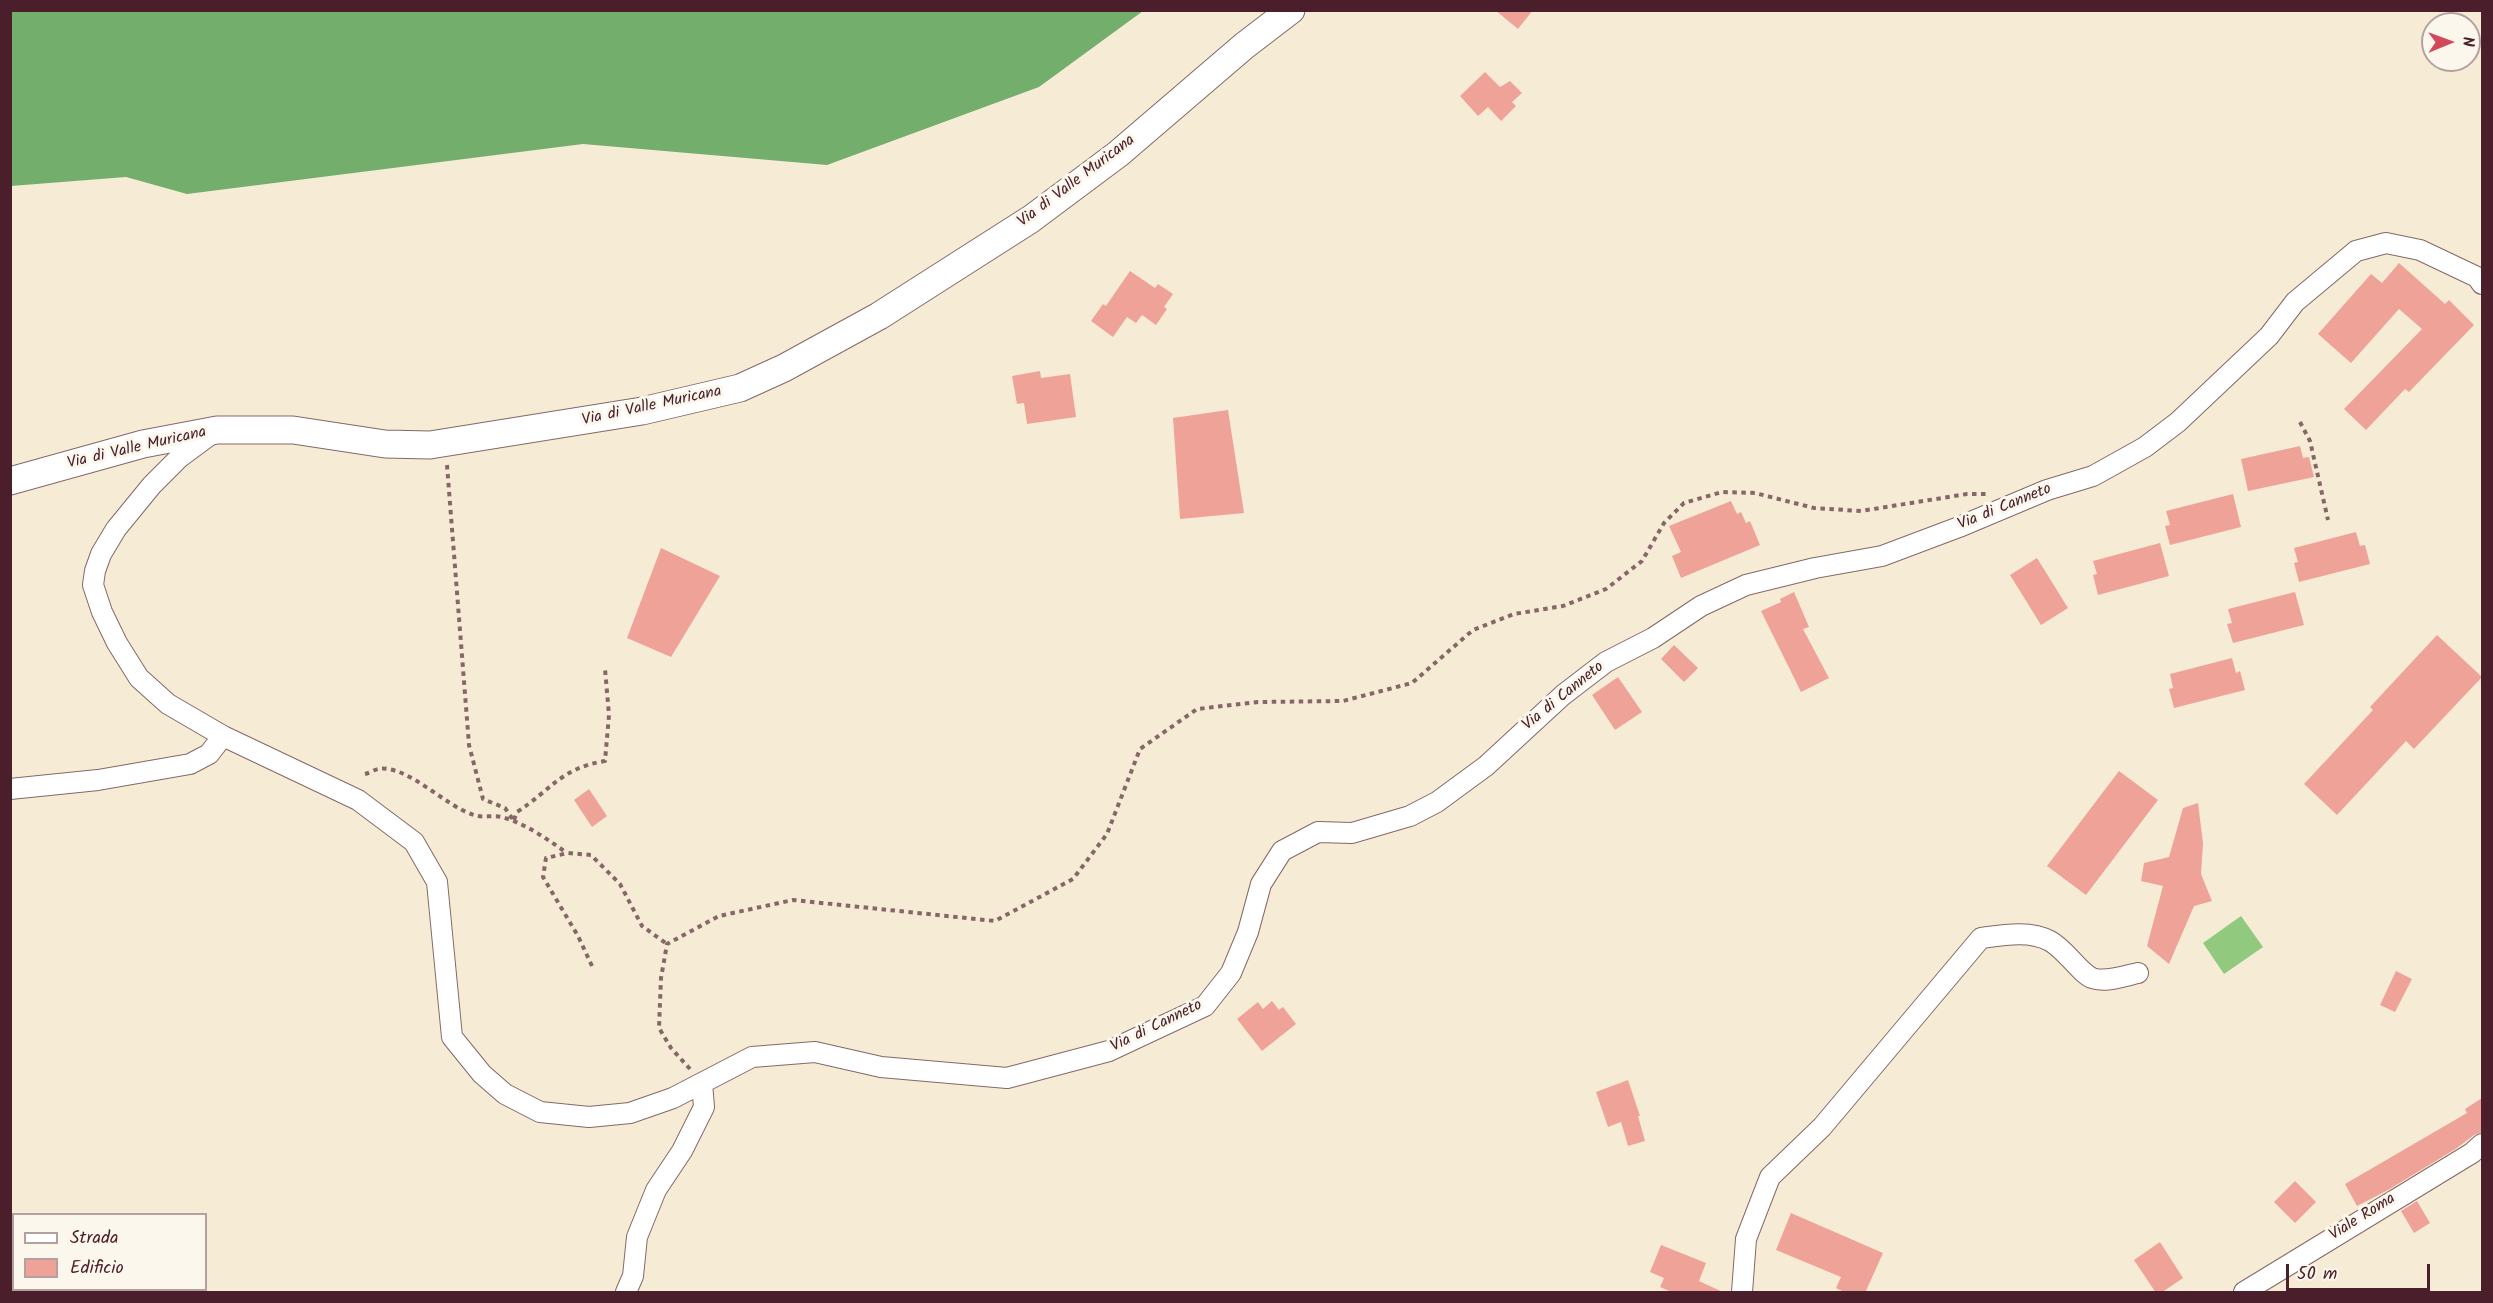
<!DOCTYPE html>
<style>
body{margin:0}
#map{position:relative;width:2493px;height:1303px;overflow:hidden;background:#f6ecd6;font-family:Kalam,sans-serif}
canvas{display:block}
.frame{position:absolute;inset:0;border:12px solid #4a1f2b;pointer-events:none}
.legend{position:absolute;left:12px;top:1213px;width:195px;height:78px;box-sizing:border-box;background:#fbf7ec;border:2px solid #b4a19f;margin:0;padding:8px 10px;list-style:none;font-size:18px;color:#4a1f2b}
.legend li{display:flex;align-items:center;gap:12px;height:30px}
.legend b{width:30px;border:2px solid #b4a19f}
.north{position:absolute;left:2421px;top:12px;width:60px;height:60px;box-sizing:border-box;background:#fbf7ec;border:2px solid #b4a19f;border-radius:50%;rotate:89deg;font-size:16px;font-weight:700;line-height:24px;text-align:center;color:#4a1f2b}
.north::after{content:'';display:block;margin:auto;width:21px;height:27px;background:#d1495b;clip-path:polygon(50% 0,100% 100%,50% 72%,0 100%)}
.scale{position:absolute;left:2286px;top:1264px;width:144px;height:27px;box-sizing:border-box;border:3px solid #4a1f2b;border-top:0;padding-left:8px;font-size:18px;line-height:21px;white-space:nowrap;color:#4a1f2b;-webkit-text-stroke:4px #fbf7ec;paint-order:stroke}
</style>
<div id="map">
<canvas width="2493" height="1303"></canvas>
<div class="frame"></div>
<ul class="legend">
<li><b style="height:8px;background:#fff"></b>Strada</li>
<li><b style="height:16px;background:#efa298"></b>Edificio</li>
</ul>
<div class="north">N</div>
<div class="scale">50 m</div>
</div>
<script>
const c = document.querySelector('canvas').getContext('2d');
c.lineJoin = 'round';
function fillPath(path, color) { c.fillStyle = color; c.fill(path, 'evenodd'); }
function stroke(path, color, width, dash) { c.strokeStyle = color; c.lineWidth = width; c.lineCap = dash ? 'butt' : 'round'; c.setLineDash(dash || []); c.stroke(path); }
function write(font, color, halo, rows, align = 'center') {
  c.font = font + ' Kalam,sans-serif'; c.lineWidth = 6; c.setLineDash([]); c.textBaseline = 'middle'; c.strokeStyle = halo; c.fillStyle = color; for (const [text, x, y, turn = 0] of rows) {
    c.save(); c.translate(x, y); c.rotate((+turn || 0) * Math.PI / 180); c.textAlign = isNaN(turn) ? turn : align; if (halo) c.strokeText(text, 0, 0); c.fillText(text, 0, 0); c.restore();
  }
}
const green = new Path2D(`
 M 2241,916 L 2263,947 L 2224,974 L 2203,943 Z`);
const forest = new Path2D(`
 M 11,10 L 1143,10 L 1143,11 L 1039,87 L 827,165 L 583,144 L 187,194 L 126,177 L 11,186 Z`);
const building = new Path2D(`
 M 1495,10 L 1533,10 L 1518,29 Z
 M 1485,72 L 1500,87 L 1510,81 L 1522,93 L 1512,102 L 1516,106 L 1501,121 L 1488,107 L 1478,116 L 1460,96 Z
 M 2399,263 L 2445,304 L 2449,300 L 2474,325 L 2409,392 L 2405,389 L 2366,430 L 2344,409 L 2422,329 L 2399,309 L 2351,363 L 2318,334 L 2371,274 L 2382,283 Z
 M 1130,271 L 1155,288 L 1158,284 L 1173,294 L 1164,307 L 1167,309 L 1156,325 L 1142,315 L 1136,323 L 1127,317 L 1113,337 L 1091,321 L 1103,304 L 1106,306 Z
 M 1040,371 L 1041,378 L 1070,374 L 1076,417 L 1027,424 L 1024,403 L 1017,404 L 1012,376 Z
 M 1228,410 L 1244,513 L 1180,519 L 1173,418 Z
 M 2300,446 L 2303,458 L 2309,457 L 2314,477 L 2248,491 L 2241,459 Z
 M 2233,494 L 2241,527 L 2170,545 L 2165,526 L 2170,525 L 2166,511 Z
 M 1731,501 L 1737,514 L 1741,512 L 1746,523 L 1750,521 L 1760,545 L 1681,578 L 1672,556 L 1681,552 L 1669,526 Z
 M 2356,532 L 2360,546 L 2365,545 L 2370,564 L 2299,582 L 2294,563 L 2298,562 L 2294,548 Z
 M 2160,543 L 2169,576 L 2098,595 L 2093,575 L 2097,574 L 2093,561 Z
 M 661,548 L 720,576 L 671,657 L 627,638 Z
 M 2037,558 L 2068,608 L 2041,625 L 2010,575 Z
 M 1794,592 L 1809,627 L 1803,629 L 1829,678 L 1801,692 L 1761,611 L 1781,602 L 1780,599 Z
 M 2295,592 L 2304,625 L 2233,643 L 2227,624 L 2232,623 L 2228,609 Z
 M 2437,635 L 2482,677 L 2414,749 L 2406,741 L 2337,815 L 2304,784 L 2373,710 L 2370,707 Z
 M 1674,645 L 1698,668 L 1684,682 L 1661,659 Z
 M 2232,658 L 2236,673 L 2240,671 L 2245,690 L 2174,708 L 2169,689 L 2173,688 L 2170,674 Z
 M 1618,677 L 1642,712 L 1615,730 L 1592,695 Z
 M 2119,771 L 2158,800 L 2086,895 L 2047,866 Z
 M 589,789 L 607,816 L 592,827 L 574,800 Z
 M 2198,803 L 2203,843 L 2201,874 L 2212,901 L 2194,906 L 2169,964 L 2147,946 L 2163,886 L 2141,881 L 2144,863 L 2169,857 L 2183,808 Z
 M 2396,971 L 2412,979 L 2395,1012 L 2380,1005 Z
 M 1272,1001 L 1279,1010 L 1283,1007 L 1296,1024 L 1262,1051 L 1237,1019 L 1258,1002 L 1263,1009 Z
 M 1628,1080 L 1640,1116 L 1638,1116 L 1645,1141 L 1628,1146 L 1621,1122 L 1608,1127 L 1596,1092 Z
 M 2482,1098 L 2482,1132 L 2474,1135 L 2457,1148 L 2388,1190 L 2357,1206 L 2345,1184 L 2467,1113 L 2465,1109 Z
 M 2295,1181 L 2316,1202 L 2295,1223 L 2274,1202 Z
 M 2417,1201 L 2430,1223 L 2414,1233 L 2401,1211 Z
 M 1791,1213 L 1883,1253 L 1865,1293 L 1846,1293 L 1836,1288 L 1841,1277 L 1776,1250 Z
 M 2160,1242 L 2183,1278 L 2161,1293 L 2156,1293 L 2134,1260 Z
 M 1661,1245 L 1706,1263 L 1699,1281 L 1725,1293 L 1674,1293 L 1660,1287 L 1664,1278 L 1650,1272 Z`);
const path = new Path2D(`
 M 2300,422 L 2310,441 L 2328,520
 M 447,465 L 469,745 L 483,799 L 505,808 L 514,821
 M 365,774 C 369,773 374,770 378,769 C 407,764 446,807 474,815 C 483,818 493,815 502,817 C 526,824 547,839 567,853
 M 514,820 L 517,812 C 551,790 561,768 605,761 L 609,715 L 605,669
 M 592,966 L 578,936 L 543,877 L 546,858 L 568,853 L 591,855 L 620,884 L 642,926 L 667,944
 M 690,1069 L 671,1048 L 659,1028 L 661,978 L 667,944 L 719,916 L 793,900 L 995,921 L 1073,879 L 1107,834 L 1140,749 L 1197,709 L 1258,702 L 1343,701 L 1412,683 L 1473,630 L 1514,614 L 1563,606 L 1606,589 L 1642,561 L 1664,523 L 1684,503 L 1722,492 L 1755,493 L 1814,508 L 1861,511 L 1967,494 L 1986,494`);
const street = new Path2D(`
 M 210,435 L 179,458 L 152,485 L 116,529 L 101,554 L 95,571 L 93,585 L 102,612 L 117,643 L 139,678 L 168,704 L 223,736 L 358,800 L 414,842 L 437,882 L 452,1037 L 482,1074 L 505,1094 L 540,1112 L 589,1117 L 630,1113 L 673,1098 L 752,1057 L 815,1052 L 881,1067 L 1007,1078 L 1109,1051 L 1205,1006 L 1231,973 L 1248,932 L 1261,884 L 1282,851 L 1318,832 L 1352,833 L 1410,816 L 1437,802 L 1486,766 L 1563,695 L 1606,662 L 1653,638 L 1701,606 L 1746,585 L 1815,568 L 1882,556 L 1959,527 L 2047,490 L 2093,476 L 2145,447 L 2178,422 L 2269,336 L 2295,302 L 2356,251 L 2386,243 L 2420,250 L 2477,277 L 2482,284
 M 10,789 L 98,780 L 190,764 L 209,754 L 223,736
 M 626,1292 L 633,1276 L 637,1237 L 656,1190 L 682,1151 L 704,1107 L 702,1083
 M 1742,1292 L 1746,1239 L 1770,1177 L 1822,1127 L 1981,938 C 2003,935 2030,930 2050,941 C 2065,949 2080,973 2092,978 C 2105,983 2124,976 2138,973
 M 2244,1292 L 2472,1153 L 2482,1144`);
const secondary = new Path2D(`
 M 10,481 L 143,444 L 217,430 L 293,430 L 385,444 L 430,445 L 642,411 L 740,388 L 784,368 L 879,316 L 1031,219 L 1118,154 L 1244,46 L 1291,10`);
const streetNames = [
 ["Via di Valle Muricana",1077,182,-37],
 ["Via di Valle Muricana",652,407,-12],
 ["Via di Valle Muricana",137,449,-13],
 ["Via di Canneto",2005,508,-22],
 ["Via di Canneto",1564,697,-39],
 ["Via di Canneto",1157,1027,-26],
 ["Viale Roma",2363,1218,-32]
];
fillPath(green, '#91ca7e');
fillPath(forest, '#74ae6d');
fillPath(building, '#efa298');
stroke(street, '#866767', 22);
stroke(secondary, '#866767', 29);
stroke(path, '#866767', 4, [4.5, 4.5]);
stroke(street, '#fff', 20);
stroke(secondary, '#fff', 27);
write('16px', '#4a1f2b', '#fbf7ec', streetNames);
</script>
